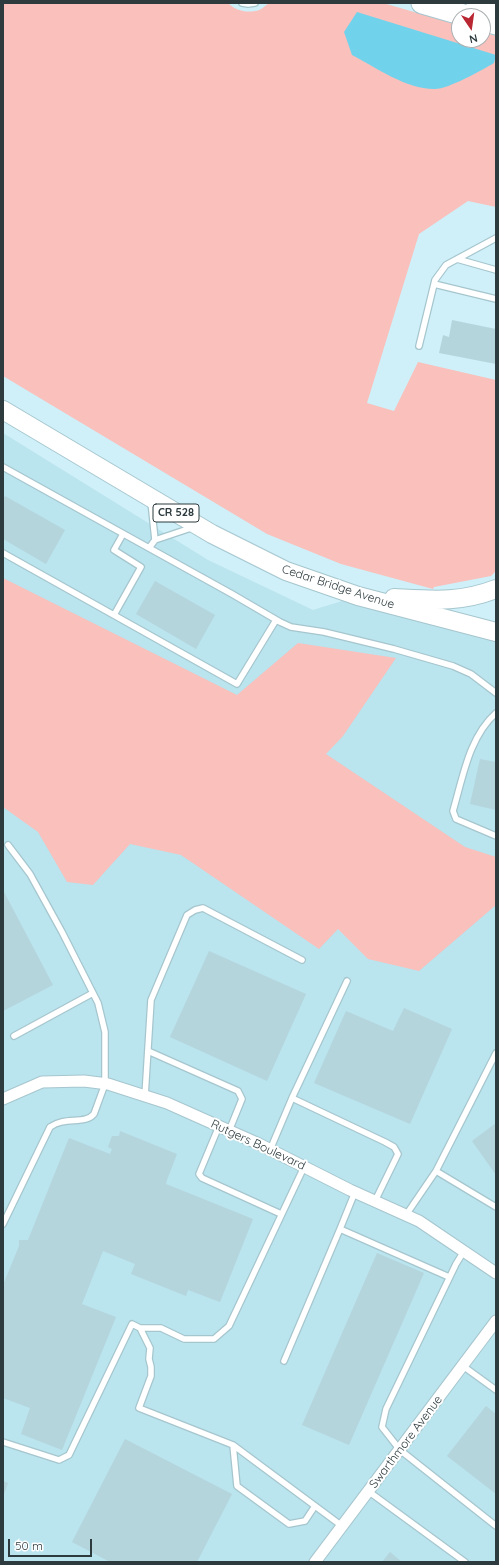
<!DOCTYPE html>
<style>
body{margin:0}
#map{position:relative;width:499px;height:1565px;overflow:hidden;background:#cff0f9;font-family:Quicksand,sans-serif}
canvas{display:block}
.frame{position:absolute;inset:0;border:4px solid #2d3a3e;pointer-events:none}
.north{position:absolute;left:451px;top:8px;width:40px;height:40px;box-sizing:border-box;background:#fff;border:1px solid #abb0b2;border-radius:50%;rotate:167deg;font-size:11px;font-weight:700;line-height:16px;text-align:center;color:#2d3a3e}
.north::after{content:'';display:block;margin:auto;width:14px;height:18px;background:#b92832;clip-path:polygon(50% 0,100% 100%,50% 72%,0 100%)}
.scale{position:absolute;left:8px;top:1539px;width:84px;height:18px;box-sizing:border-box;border:2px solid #2d3a3e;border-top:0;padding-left:5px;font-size:12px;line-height:14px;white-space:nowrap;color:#2d3a3e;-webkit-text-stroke:3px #fff;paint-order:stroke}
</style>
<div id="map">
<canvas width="499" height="1565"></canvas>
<div class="frame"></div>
<div class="north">N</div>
<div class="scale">50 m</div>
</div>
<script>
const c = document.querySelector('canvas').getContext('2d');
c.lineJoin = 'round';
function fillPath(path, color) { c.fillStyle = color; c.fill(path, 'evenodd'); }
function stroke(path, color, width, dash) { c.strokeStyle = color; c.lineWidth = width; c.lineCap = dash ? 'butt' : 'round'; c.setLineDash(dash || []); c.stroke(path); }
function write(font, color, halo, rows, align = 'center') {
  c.font = font + ' Quicksand,sans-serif'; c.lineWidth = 4; c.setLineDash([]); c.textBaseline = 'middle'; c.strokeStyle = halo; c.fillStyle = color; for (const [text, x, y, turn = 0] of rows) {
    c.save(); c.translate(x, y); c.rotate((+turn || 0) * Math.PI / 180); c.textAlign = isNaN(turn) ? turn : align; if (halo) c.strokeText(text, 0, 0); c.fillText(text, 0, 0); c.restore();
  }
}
const built = new Path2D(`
 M 3,433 L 208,560 L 313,610 L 358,596 L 496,632 L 496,1562 L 3,1562 Z`);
const green = new Path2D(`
 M 3,3 L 228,3 C 235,10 245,13 255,11 C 260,11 265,6 269,3 L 383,3 L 459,25 L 459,40 L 483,40 L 483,32 L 496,36 L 496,207 L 468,201 L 419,234 L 367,403 L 394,411 L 418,362 L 496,380 L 496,571 L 491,576 L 434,587 L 433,589 L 341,564 L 267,534 L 3,376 Z
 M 3,578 L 237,695 L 298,643 L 396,658 L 343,736 L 326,754 L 465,847 L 496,857 L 496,905 L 419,971 L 368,959 L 338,929 L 319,949 L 181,855 L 130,844 L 93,885 L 67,882 L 38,832 L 3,807 Z`);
const water = new Path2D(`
 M 357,12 L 496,55 L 494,63 C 482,70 447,90 434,89 C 406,89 377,68 352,55 L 344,32 Z`);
const building = new Path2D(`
 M 452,320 L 496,329 L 496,364 L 439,353 L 443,335 L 449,337 Z
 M 5,496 L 65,530 L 46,564 L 3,539 L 3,500 Z
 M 155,581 L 215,615 L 196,649 L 136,614 Z
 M 480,759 L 496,762 L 496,810 L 470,804 Z
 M 3,890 L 53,985 L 3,1011 Z
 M 209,951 L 306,994 L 267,1081 L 170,1037 Z
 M 404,1008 L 452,1029 L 410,1124 L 314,1083 L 346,1011 L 393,1031 Z
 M 496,1123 L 496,1175 L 472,1141 Z
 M 120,1131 L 177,1154 L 167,1180 L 166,1184 L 253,1219 L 220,1302 L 188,1290 L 186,1296 L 131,1274 L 135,1264 L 103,1251 L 82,1304 L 116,1317 L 62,1450 L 21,1434 L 30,1408 L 3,1398 L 3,1285 L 19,1246 L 19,1240 L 28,1240 L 69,1138 L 110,1154 L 112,1149 L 108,1147 L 112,1136 L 119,1136 Z
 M 377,1253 L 424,1273 L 349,1445 L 302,1425 Z
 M 486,1406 L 496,1414 L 496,1494 L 447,1456 Z
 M 125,1439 L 232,1494 L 197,1562 L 110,1562 L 72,1542 Z
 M 3,1481 L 8,1483 L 3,1497 Z
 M 390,1552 L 402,1562 L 382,1562 Z`);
const service = new Path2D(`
 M 242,3 L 248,4 L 255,3
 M 457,259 L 496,270
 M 434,284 L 496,299
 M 419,346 L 435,280 L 446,265 L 496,238
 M 3,467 L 149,548
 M 151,502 L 155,540
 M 194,527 L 155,540 L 149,548 L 232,594 L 280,622 L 291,627 L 324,632 L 394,649 L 453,666 L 471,674 L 496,693
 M 3,553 L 237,684 L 276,620
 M 114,615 L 141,567 L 114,550 L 123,534
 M 496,713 C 469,737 463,777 453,811 L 456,819 L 496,836
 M 14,1036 L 93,993
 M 148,1051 L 238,1091 L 242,1099 L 229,1131
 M 496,1053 L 436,1171 L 496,1207
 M 145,1096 L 151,1000 L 187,915 L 195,910 L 203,908 L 302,960
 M 292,1098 L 347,981
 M 219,1126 L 199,1174 L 202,1178 L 281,1214
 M 270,1150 L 292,1098 L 385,1142 L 394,1147 L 398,1154 L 375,1201
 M 355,1192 L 340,1229 L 449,1277
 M 406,1215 L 436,1171
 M 3,1224 L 50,1127 C 65,1116 85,1125 94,1114 L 105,1084 L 105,1032 L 98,1003 L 62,932 L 30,874 L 8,845
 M 464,1251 L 456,1264 L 386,1409 L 382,1427 L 400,1450 L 496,1526
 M 140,1328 L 161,1328 L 184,1339 L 214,1339 L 229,1326 L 304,1167
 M 284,1361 L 340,1229
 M 463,1366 L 496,1390
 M 3,1442 L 59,1460 L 69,1455 L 132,1324 L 140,1328 L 150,1348 L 149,1359 L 151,1367 L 151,1376 L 139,1408 L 233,1445 L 342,1526
 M 233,1445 L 237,1486 L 289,1524 L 305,1521 L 315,1506
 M 368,1491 L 465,1562`);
const minor = new Path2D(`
 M 3,1099 L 42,1082 L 84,1081 L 108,1084 L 167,1103 L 259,1144 L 350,1190 L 419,1221 L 496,1273
 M 315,1562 L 496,1321`);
const primary = new Path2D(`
 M 3,410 L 212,534 L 286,571 L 358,596 L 496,632
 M 394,598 C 432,600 460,603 496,589`);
const motorway = new Path2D(`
 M 422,3 L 467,16
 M 477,3 L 496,8
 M 483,20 L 496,24`);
const shields = [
 [176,513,46]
];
const shieldNames = [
 ["CR 528",176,513]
];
const streetNames = [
 ["Cedar Bridge Avenue",338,587,18],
 ["Rutgers Boulevard",258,1145,25],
 ["Swarthmore Avenue",406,1442,-53]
];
fillPath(built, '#bae4ee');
fillPath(green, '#f9c0bc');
fillPath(water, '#70d3eb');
fillPath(building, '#b5d5dd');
stroke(service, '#a6c6ce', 8);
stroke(minor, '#a6c6ce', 13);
stroke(primary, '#a6c6ce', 20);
stroke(motorway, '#a6c6ce', 23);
stroke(service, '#fff', 5.5);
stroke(minor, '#fff', 11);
stroke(primary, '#fff', 18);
stroke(motorway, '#fff', 21);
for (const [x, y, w] of shields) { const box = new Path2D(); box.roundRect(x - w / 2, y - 9, w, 18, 3); c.fillStyle = '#fff'; c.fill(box); stroke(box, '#2d3a3e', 1); }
write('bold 11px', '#2d3a3e', null, shieldNames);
write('12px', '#2d3a3e', '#fff', streetNames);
</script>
